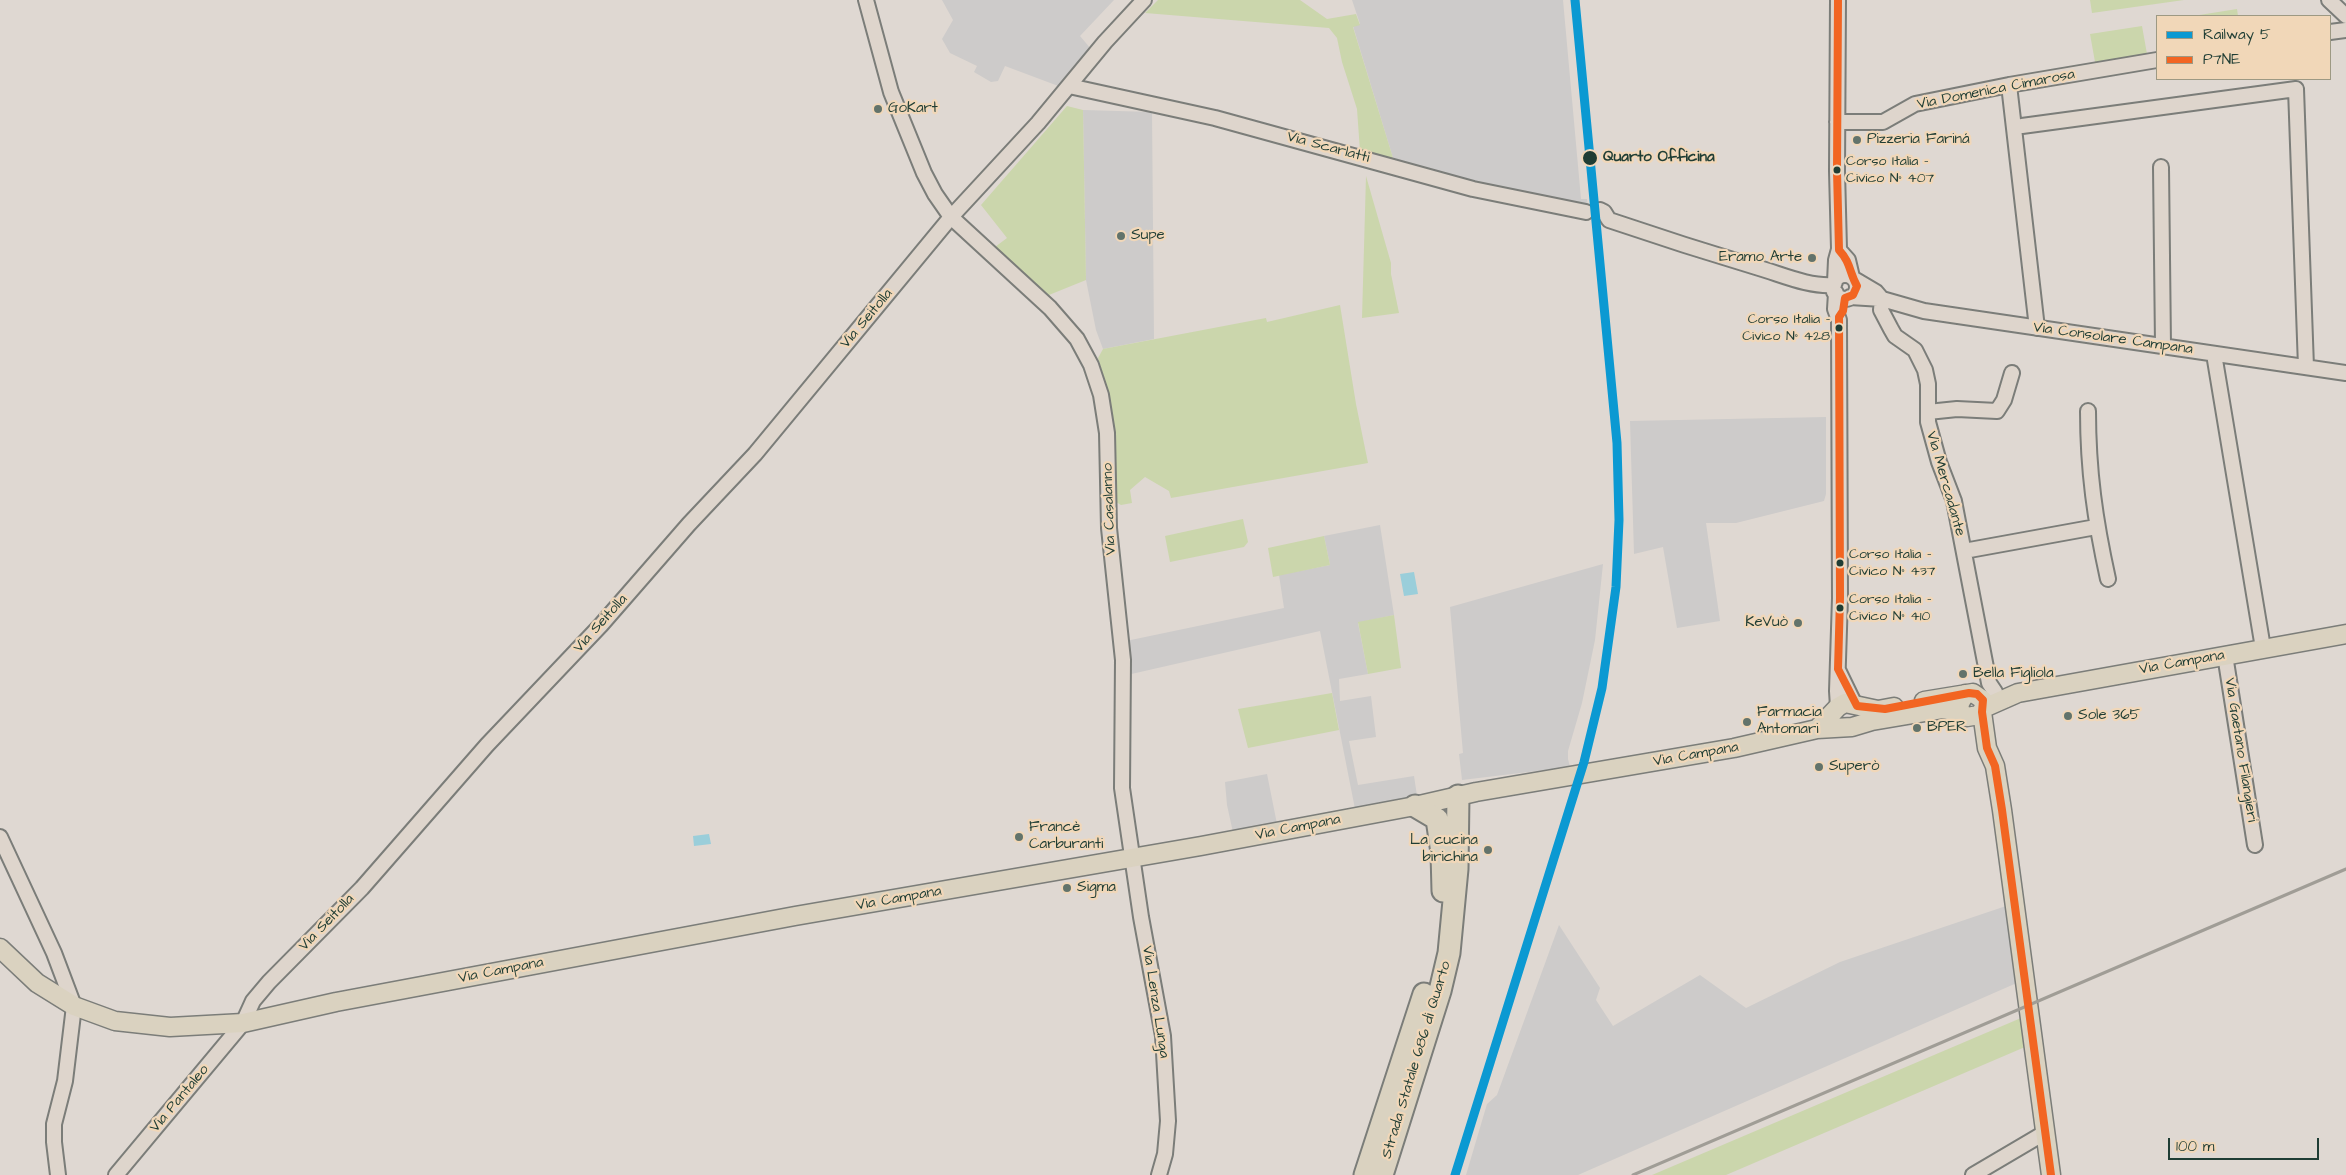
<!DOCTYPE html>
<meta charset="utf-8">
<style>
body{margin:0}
#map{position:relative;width:2346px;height:1175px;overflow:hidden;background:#dfd8d2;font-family:"Architects Daughter",sans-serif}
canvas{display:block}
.legend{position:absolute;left:2156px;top:15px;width:175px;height:65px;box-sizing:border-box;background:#f1d7b8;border:1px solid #9d9983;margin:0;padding:6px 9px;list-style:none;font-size:15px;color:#1f3d34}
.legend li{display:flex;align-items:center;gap:10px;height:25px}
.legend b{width:25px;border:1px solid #9d9983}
.scale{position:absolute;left:2168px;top:1138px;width:151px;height:22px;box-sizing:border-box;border:2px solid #1f3d34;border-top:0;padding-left:6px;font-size:15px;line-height:18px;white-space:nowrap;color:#1f3d34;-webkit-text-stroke:4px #f1d7b8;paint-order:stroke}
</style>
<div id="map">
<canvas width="2346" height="1175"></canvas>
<ul class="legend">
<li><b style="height:6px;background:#0b99d2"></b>Railway 5</li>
<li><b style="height:6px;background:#f26522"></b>P7NE</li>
</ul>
<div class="scale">100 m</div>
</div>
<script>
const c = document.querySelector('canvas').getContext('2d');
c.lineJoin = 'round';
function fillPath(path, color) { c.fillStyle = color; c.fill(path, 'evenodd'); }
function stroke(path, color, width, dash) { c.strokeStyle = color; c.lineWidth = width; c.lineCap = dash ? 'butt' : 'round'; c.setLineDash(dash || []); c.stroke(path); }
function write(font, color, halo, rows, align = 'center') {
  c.font = font + ' "Architects Daughter",sans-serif'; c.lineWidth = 4.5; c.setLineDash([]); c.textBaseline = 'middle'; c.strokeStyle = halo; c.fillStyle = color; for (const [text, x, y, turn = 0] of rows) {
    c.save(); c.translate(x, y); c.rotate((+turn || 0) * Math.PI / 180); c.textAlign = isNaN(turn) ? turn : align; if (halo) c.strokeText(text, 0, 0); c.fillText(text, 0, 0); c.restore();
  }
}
const built = new Path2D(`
 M 942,0 L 1114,0 L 1080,36 L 1091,49 L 1061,87 L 1005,66 L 998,81 L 991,82 L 974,72 L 977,66 L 950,53 L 942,39 L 953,20 Z
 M 1352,0 L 1563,0 L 1581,199 L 1587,199 L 1589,217 L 1398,163 L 1393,158 L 1353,26 L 1360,24 Z
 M 1083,110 L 1152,112 L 1154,339 L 1103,349 L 1096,330 L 1086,280 Z
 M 1826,417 L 1826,494 L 1824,501 L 1736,523 L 1706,523 L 1720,621 L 1677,628 L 1663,547 L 1634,554 L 1630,421 Z
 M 1380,525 L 1394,615 L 1358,623 L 1368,674 L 1339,679 L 1340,701 L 1371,696 L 1376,737 L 1349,741 L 1358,785 L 1414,776 L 1418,802 L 1356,814 L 1320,631 L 1127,675 L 1126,641 L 1284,608 L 1279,575 L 1330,565 L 1324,536 Z
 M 1603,564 L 1595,640 L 1582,703 L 1568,751 L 1568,759 L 1570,767 L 1462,780 L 1459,754 L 1463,753 L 1450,607 Z
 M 1267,774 L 1278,829 L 1234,837 L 1227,805 L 1225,782 Z
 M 2009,905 L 2019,982 L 1578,1175 L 1466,1175 L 1487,1104 L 1497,1095 L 1559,925 L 1600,988 L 1596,1000 L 1613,1026 L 1700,975 L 1746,1008 L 1840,962 Z`);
const green = new Path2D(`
 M 1158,0 L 1300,0 L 1327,19 L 1356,14 L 1360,25 L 1353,27 L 1393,158 L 1398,163 L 1360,151 L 1357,109 L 1342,62 L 1337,38 L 1329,28 L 1145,13 Z
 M 2090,0 L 2184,0 L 2092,13 Z
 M 2237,9 L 2238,16 L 2193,16 Z
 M 2142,26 L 2147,54 L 2095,62 L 2090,34 Z
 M 1067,106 L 1083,110 L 1086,280 L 1044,297 L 991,250 L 1007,238 L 981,205 Z
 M 1366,176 L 1391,263 L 1391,274 L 1399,313 L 1362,318 Z
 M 1340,305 L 1356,404 L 1368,463 L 1171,498 L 1169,491 L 1145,477 L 1130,490 L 1132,503 L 1121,505 L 1116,502 L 1110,398 L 1098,358 L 1103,349 L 1266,318 L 1267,322 Z
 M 1243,519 L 1248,542 L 1244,547 L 1170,562 L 1165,536 Z
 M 1324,536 L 1330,565 L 1273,577 L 1268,548 Z
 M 1394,615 L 1401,668 L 1368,674 L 1358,622 Z
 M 1332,693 L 1339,730 L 1248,748 L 1238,709 Z
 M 2021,1018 L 2025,1047 L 1726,1175 L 1652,1175 Z`);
const water = new Path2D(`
 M 1414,572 L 1418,594 L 1404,596 L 1400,574 Z
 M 709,834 L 711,844 L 694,846 L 693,836 Z`);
const minor = new Path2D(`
 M 866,0 L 891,92 L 924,173 L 935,194 L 951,217 L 1050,308 L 1077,339 L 1091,365 L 1101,395 L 1107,433 L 1109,528 L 1123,660 L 1122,788 L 1141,917 L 1163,1036 L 1168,1121 L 1165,1154 L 1159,1175
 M 2329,0 L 2346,16
 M 2330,32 L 2346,30
 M 2009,85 L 2037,328
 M 1069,86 L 1215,118 L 1473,189 L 1586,212
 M 1837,122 L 1883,122 L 1915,104 L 2009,85 L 2157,60
 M 2022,126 L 2296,89 L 2306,367
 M 2161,167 L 2163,346
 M 1600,210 L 1604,212 L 1609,220 C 1659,237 1709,253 1759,268 C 1783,275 1809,287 1834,285
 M 1839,250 L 1848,260 L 1852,277
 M1833 287a12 12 0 1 1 24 0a12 12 0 1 1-24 0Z
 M 1854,279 L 1876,292 L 1882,299
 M 1835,282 L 1836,260 L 1839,249 L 1837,171 L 1838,0
 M 1836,293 L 1835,309 L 1839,320 L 1840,598 L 1837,691 L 1838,707
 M 1850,297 L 1882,299 L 1924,311 L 2346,373
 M 1882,299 L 1881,310 L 1891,329 L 1895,336 L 1915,350 L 1925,370 L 1928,384 L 1928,422 L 1939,462 L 1954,501 L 1989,683 L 1995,692
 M 2214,354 L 2263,648
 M 2088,411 C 2088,471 2095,520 2108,579
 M 1928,412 L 1957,409 L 1997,411 L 2004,400 L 2012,373
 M 1964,551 L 2096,527
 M 2225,655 L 2255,845
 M 1838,670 L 1854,703
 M 0,837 L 54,953 L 74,1006 L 65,1081 L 54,1124 L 54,1142 L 58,1175
 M 116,1175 L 243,1023 L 253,1001 L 269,982 L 362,888 L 487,745 L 601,625 L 689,524 L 755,454 L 951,217 L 1038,123 L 1105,42 L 1144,0
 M 1973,1175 L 2046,1132`);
const major = new Path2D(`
 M 1924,701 L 1973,693 L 1983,700 L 1984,708 L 1979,715 L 1967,717 L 1961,713 L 1959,705 L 1965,694
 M 1984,708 L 2018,693 L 2346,634
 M 1982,712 L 1987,748 L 1995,766 L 2002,810 L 2051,1175
 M 1817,729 L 1838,707 L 1845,703 L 1878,710 L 1894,707
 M 0,948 L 37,983 L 74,1006 L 115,1021 L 170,1027 L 243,1023 L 336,1002 L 795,916 L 1201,846 L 1415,806 L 1476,792 L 1734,748 L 1817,729 L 1852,727 L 1872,721 L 1943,709 L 1961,713`);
const highway = new Path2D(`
 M 1415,806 L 1437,819
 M 1437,819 L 1442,853 L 1443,891
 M 1365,1175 L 1424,994
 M 1382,1175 L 1440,991 L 1449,953 L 1457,869 L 1458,796`);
const rail = new Path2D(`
 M 1633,1175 L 2346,869`);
const bus1 = new Path2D(`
 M 1838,0 L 1837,171 L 1839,250 C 1851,263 1849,272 1857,286 L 1853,295 L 1845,298 L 1843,311 L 1839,317 L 1840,598 L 1838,669 L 1857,706 L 1885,709 L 1969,693 L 1977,694 L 1983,700 L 1982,712 L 1987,748 L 1995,766 L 2002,810 L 2051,1175`);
const rail1 = new Path2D(`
 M 1455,1175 L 1584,762 L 1602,688 L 1616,587 L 1619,520 L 1617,443 L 1575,0`);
const markers = [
 [878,109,5,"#62736b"],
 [1857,140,5,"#62736b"],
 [1590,158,8,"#1f3d34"],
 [1837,170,4.5,"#1f3d34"],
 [1121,236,5,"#62736b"],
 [1812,258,5,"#62736b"],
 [1839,328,4.5,"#1f3d34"],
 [1840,563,4.5,"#1f3d34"],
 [1840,608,4.5,"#1f3d34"],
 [1798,623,5,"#62736b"],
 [1963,674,5,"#62736b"],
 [2068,716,5,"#62736b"],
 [1747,722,5,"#62736b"],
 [1917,728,5,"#62736b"],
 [1819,767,5,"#62736b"],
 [1019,837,5,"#62736b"],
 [1488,850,5,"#62736b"],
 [1067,888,5,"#62736b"]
];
const busNames = [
 ["Corso Italia -",1846,162],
 ["Civico N° 407",1846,179],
 ["Corso Italia -",1830,320,"right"],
 ["Civico N° 428",1830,337,"right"],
 ["Corso Italia -",1849,555],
 ["Civico N° 437",1849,572],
 ["Corso Italia -",1849,600],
 ["Civico N° 410",1849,617]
];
const streetNames = [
 ["Via Domenica Cimarosa",1996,90,-11],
 ["Via Scarlatti",1328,148,15],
 ["Via Seitolla",867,319,-50],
 ["Via Consolare Campana",2113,339,8],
 ["Via Mercadante",1945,484,74],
 ["Via Casalanno",1110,509,-92],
 ["Via Seitolla",601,624,-48],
 ["Via Campana",2182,663,-10],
 ["Via Gaetano Filangieri",2240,750,81],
 ["Via Campana",1696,755,-10],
 ["Via Campana",1298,828,-11],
 ["Via Campana",899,899,-10],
 ["Via Seitolla",327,923,-46],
 ["Via Campana",501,971,-11],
 ["Via Lenza Lunga",1155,1002,81],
 ["Strada Statale 686 di Quarto",1417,1060,-73],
 ["Via Pantaleo",180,1099,-50]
];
const poiNames = [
 ["GoKart",888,109],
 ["Pizzeria Fariná",1867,140],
 ["Supe",1131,236],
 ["Eramo Arte",1802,258,"right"],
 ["KeVuò",1788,623,"right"],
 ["Bella Figliola",1973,674],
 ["Farmacia",1757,713],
 ["Antomari",1757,730],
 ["Sole 365",2078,716],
 ["BPER",1927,728],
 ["Superò",1829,767],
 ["Francè",1029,828],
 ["Carburanti",1029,845],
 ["La cucina",1478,841,"right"],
 ["birichina",1478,858,"right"],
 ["Sigma",1077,888]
];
const stopNames = [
 ["Quarto Officina",1603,158]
];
fillPath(built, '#cdcbca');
fillPath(green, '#cbd6ac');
fillPath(water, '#9aceda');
stroke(minor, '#7b7d79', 18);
stroke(major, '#7b7d79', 21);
stroke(highway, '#7b7d79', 25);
stroke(minor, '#ded5cc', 14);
stroke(major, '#dad2c0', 18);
stroke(highway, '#dad2c0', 21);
stroke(rail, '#a09d96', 3);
stroke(bus1, '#f26522', 8);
stroke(rail1, '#0b99d2', 9);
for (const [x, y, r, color] of markers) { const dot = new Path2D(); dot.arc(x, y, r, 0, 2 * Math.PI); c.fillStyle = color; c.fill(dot); stroke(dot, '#f1d7b8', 2); }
write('14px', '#1f3d34', '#f1d7b8', busNames, 'left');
write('15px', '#1f3d34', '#f1d7b8', streetNames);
write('15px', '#1f3d34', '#f1d7b8', poiNames, 'left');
write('bold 15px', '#1f3d34', '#f1d7b8', stopNames, 'left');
</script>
